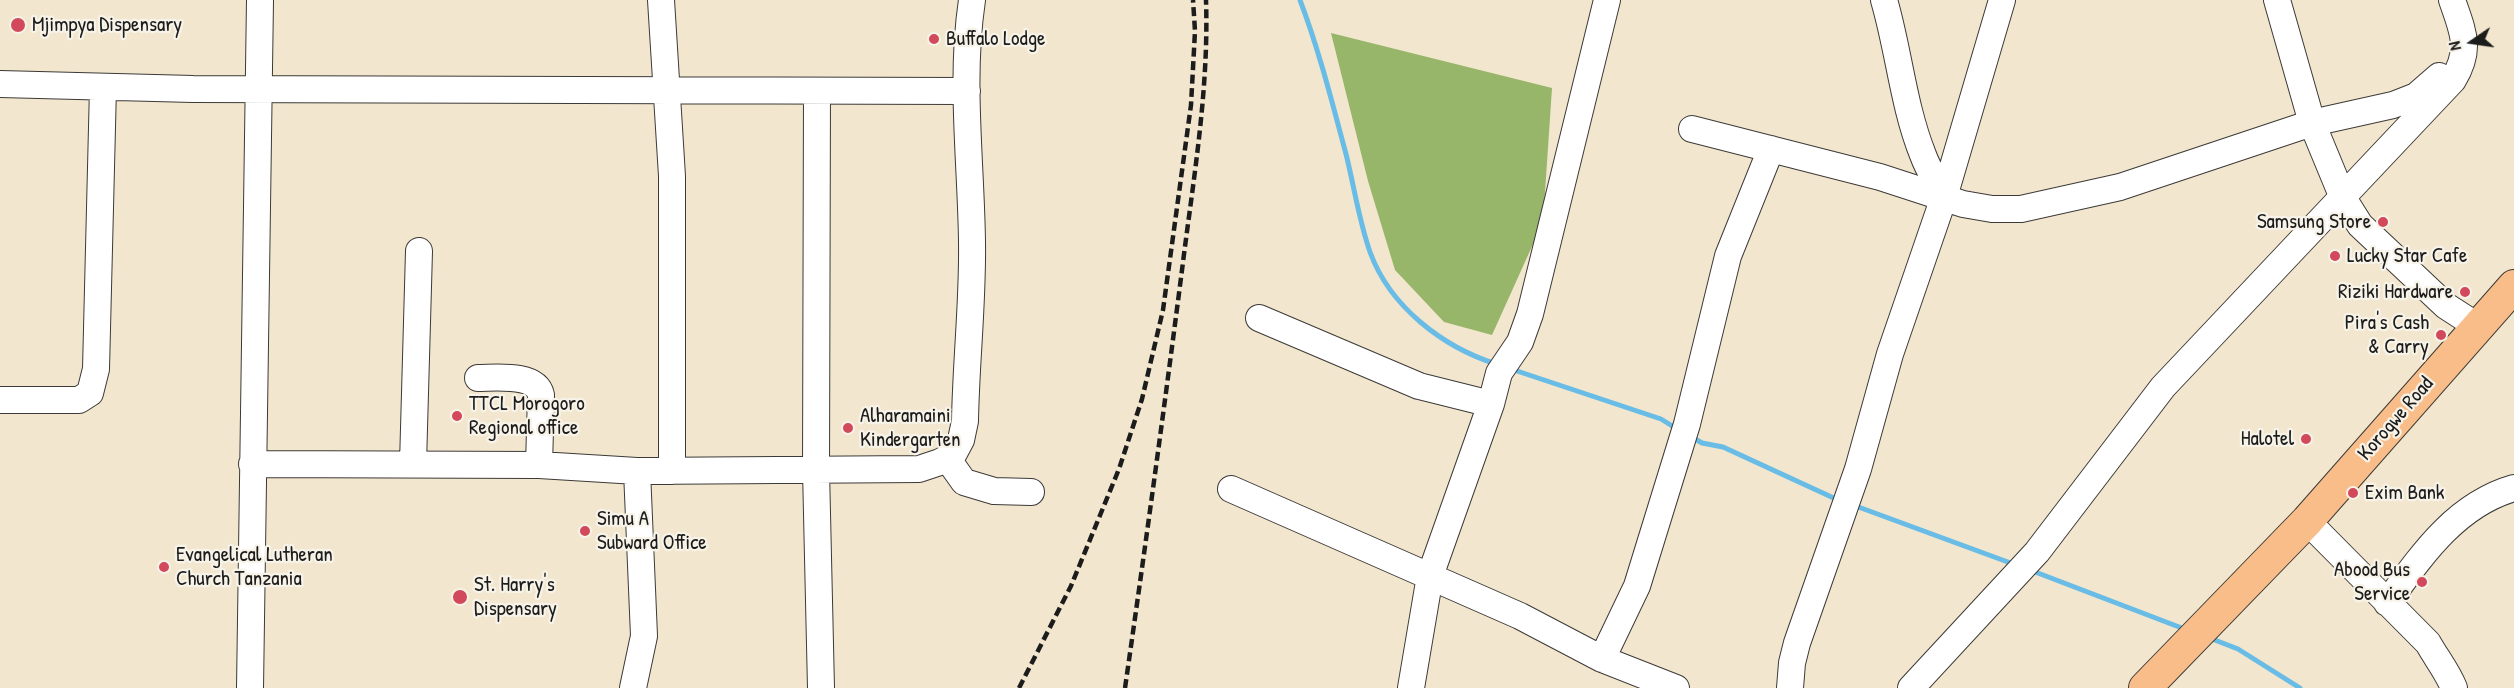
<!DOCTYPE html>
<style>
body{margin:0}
#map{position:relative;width:2514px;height:688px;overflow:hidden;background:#f2e6ce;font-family:"Patrick Hand",sans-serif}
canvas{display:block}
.north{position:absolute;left:2442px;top:12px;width:60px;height:60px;-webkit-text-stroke:4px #f7f3e8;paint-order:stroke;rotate:257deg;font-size:16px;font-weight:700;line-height:24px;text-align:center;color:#1c1c1c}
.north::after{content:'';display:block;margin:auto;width:21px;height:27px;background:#1c1c1c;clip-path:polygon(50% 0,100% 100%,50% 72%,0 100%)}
</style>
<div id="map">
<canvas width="2514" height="688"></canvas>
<div class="north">N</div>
</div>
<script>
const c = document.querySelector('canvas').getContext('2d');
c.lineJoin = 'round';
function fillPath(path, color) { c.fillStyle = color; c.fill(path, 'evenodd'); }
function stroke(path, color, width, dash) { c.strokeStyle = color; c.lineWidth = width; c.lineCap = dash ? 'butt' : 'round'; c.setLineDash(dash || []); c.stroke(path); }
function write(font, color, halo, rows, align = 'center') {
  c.font = font + ' "Patrick Hand",sans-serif'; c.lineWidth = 4.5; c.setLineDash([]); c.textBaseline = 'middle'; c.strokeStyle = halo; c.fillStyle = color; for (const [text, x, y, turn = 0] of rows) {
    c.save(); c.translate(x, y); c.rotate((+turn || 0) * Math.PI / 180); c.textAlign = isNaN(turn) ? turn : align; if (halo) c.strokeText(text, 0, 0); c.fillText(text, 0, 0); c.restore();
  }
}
const forest = new Path2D(`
 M 1331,33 L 1552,88 L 1543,222 L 1492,335 L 1444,322 L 1395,270 L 1368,181 Z`);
const stream = new Path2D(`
 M 1300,0 C 1319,50 1332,102 1346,154 C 1354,186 1359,221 1370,252 C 1390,307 1443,347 1496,364
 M 1511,369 L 1661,419 L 1677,429
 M 1690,436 L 1702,443 L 1723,447 L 1838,500
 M 1853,505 L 2016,565
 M 2030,570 L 2187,630
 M 2207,637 L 2238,649 L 2300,688`);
const minor = new Path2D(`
 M 661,0 L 672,176 L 672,471
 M 1884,0 C 1899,51 1903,105 1923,155 C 1928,169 1937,183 1944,197
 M 2277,0 L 2312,123 L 2343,198 L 2360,225 L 2446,306 L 2477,326
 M 0,84 L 193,89 L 967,91
 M 817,91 L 816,470 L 821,688
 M 1692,129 L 1880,177 L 1963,204 L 1992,209 L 2021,209 L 2120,187 L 2312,123 L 2393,105 L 2416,96 L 2439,76
 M 1259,318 L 1419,386 L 1491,404
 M 478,378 C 496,378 536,373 541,395 L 539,465
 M 0,400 L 79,400 L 90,393 L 96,369 L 103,87
 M 947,458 L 964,482 L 994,491 L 1031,492
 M 252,464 L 539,465 L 637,471 L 919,469 L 940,462 L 953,455 L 961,440 L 965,421 C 966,361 973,301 972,242 C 971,162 960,80 972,0
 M 413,464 L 419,251
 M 1231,489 L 1520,616 L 1602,659 L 1676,688
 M 2307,521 L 2428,643 C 2437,659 2447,671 2454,688
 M 2387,603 C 2421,556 2455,505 2514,488
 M 1602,659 L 1637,586 L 1687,424 L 1728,256 L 1771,149
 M 250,688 L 260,0
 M 633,688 L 644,636 L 637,471
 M 1411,688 L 1430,576 L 1491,404 L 1499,373 L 1520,342 L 1530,314 L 1607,0
 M 1790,688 L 1792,663 L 1797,643 L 1858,469 L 1890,354 L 1944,197 L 2002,0
 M 1911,688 L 2037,552 L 2163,387 L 2453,80 C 2472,49 2463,32 2452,0`);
const major = new Path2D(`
 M 2145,688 L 2307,521 L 2514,286`);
const rail = new Path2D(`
 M 1019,688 L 1071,586 L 1119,469 L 1142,399 L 1163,310 L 1191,105 L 1195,31 L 1193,0
 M 1125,688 C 1145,549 1164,410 1182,270 C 1193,181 1209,91 1206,0`);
const markers = [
 [18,25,8,"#d1495b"],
 [934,39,6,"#d1495b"],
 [2383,222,6,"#d1495b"],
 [2335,256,6,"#d1495b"],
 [2465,292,6,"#d1495b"],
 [2441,335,6,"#d1495b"],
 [457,416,6,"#d1495b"],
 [848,428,6,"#d1495b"],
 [2306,439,6,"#d1495b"],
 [2353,493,6,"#d1495b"],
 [585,531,6,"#d1495b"],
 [164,567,6,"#d1495b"],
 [2422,582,6,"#d1495b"],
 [460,597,8,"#d1495b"]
];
const poiNames = [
 ["Mjimpya Dispensary",32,25],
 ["Buffalo Lodge",946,39],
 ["Samsung Store",2371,222,"right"],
 ["Lucky Star Cafe",2347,256],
 ["Riziki Hardware",2453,292,"right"],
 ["Pira's Cash",2429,323,"right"],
 ["& Carry",2429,347,"right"],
 ["TTCL Morogoro",469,404],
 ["Regional office",469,428],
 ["Alharamaini",860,416],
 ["Kindergarten",860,440],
 ["Halotel",2294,439,"right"],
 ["Exim Bank",2365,493],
 ["Simu A",597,519],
 ["Subward Office",597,543],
 ["Evangelical Lutheran",176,555],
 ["Church Tanzania",176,579],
 ["Abood Bus",2410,570,"right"],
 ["Service",2410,594,"right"],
 ["St. Harry's",474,585],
 ["Dispensary",474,609]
];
const streetNames = [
 ["Korogwe Road",2396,419,-49]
];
fillPath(forest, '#98b669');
stroke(stream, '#69bce5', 5);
stroke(minor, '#3c3a37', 28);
stroke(major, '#3c3a37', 34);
stroke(minor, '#fff', 26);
stroke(major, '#f8bd88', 32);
stroke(rail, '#1c1c1c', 4.5, [9, 4.5]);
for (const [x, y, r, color] of markers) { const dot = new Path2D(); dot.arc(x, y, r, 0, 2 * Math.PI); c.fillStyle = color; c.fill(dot); stroke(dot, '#f7f3e8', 2); }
write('21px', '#1c1c1c', '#f7f3e8', poiNames, 'left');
write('21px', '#1c1c1c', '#f7f3e8', streetNames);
</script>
